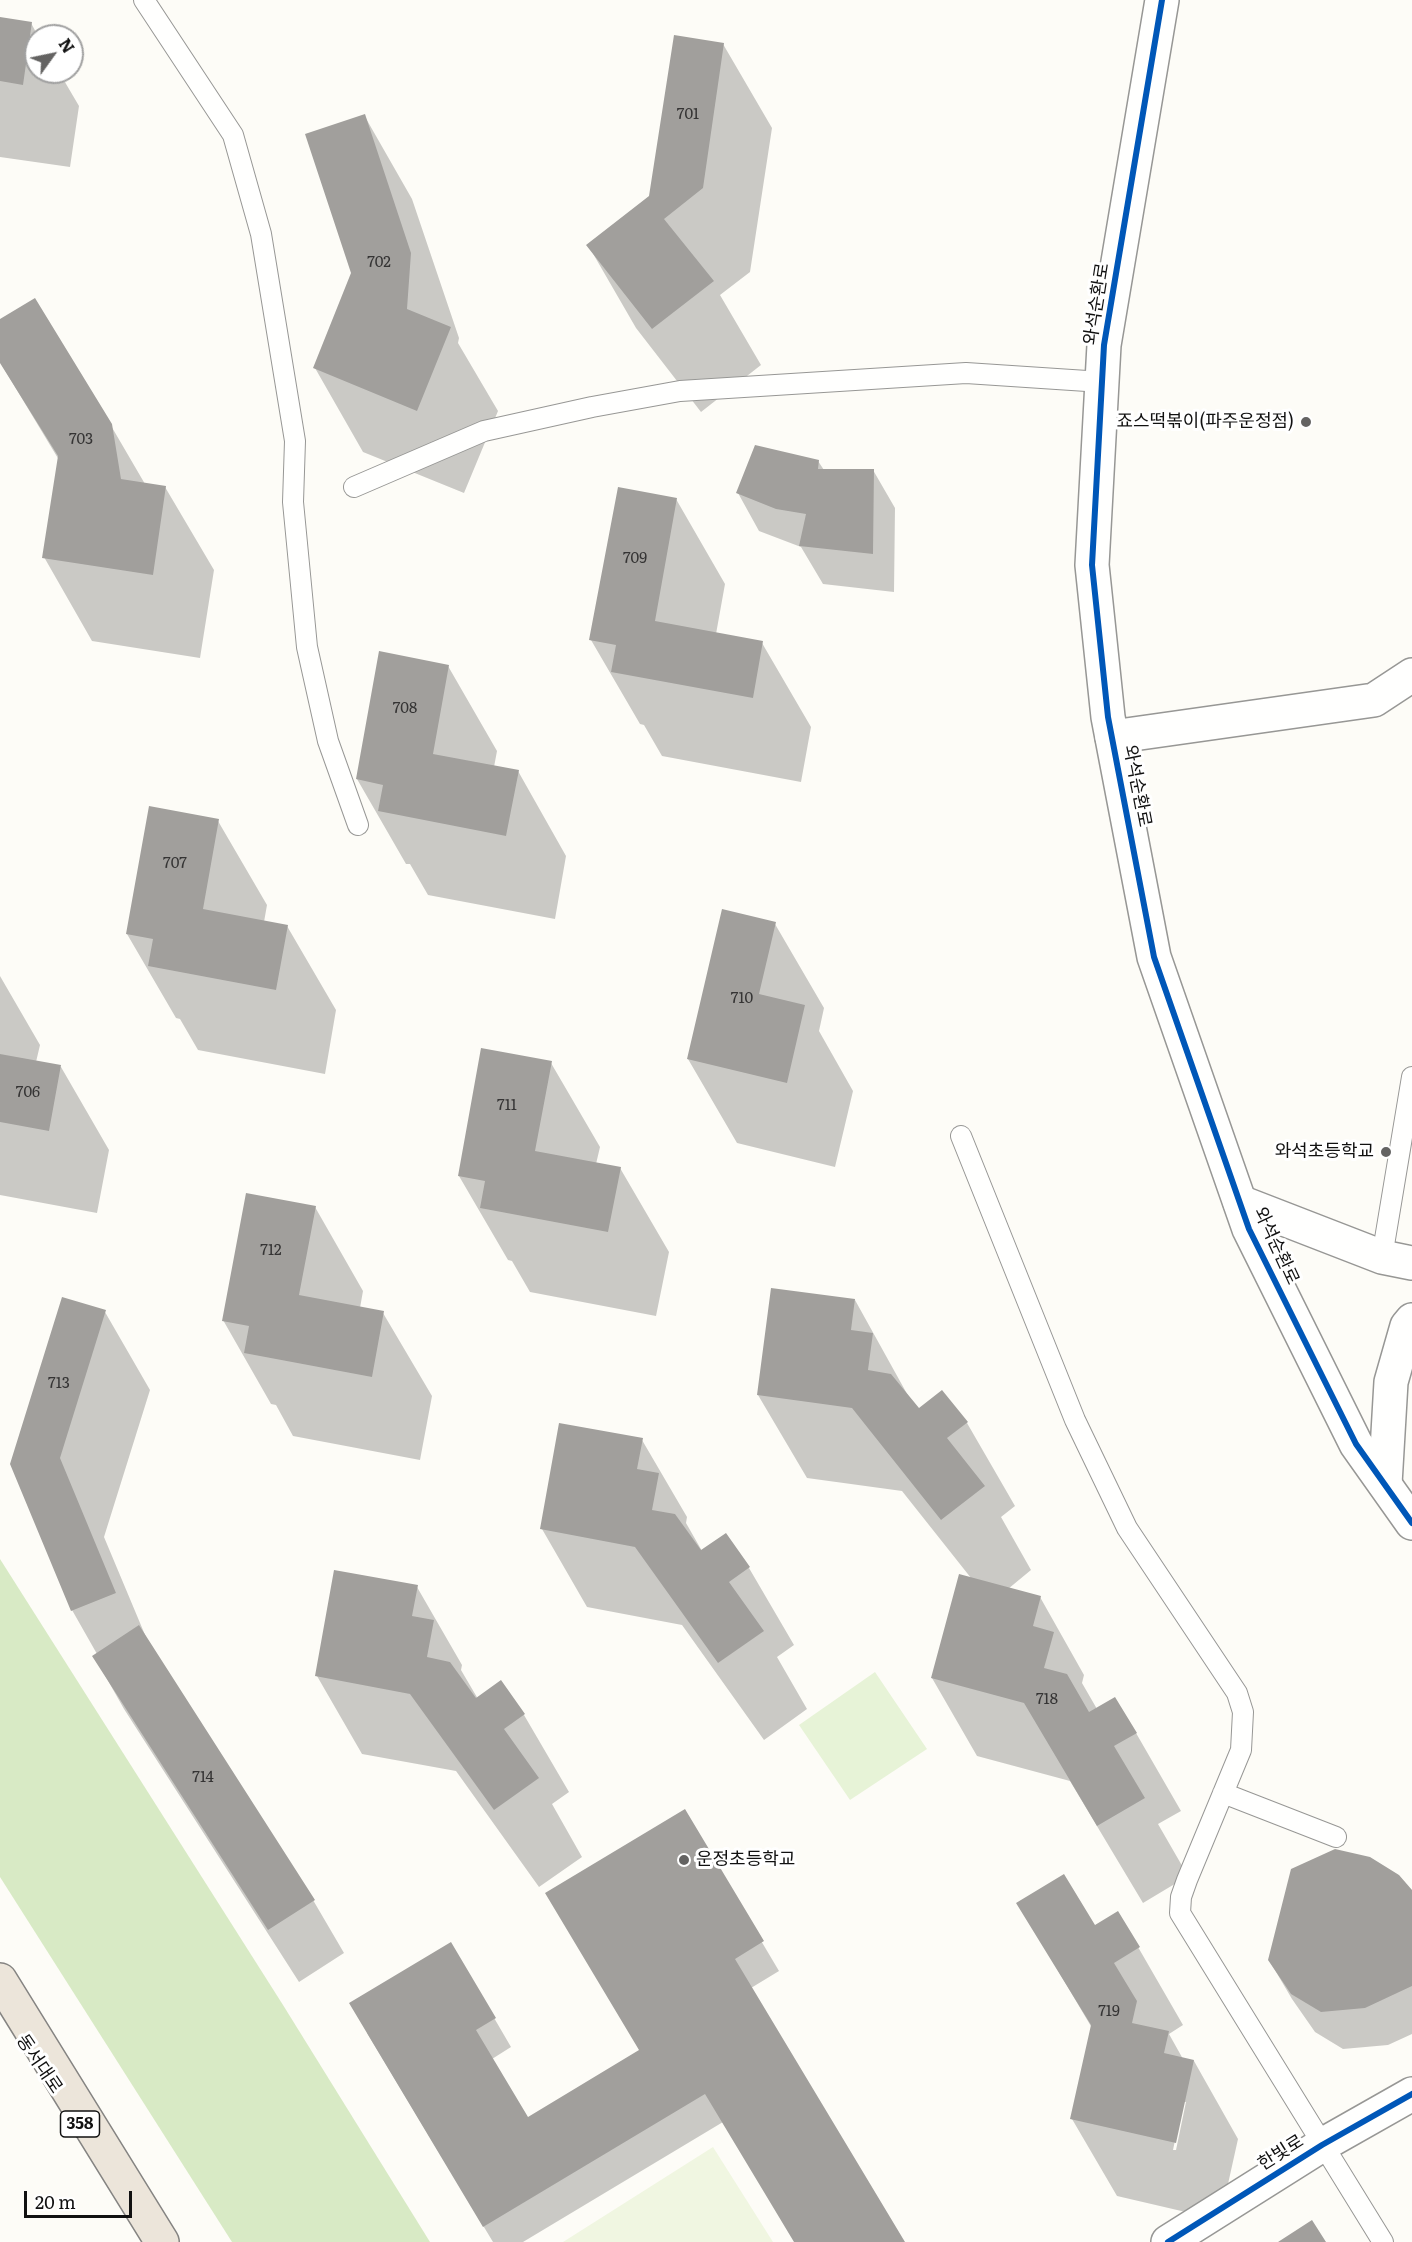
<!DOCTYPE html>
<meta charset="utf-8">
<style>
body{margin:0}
#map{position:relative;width:1412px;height:2242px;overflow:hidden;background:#fdfcf7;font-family:Literata,serif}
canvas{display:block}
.north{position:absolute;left:24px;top:24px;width:60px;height:60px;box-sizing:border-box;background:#fff;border:2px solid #a0a0a0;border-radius:50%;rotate:57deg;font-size:16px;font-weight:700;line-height:24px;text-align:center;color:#111}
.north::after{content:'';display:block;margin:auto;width:21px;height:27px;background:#646362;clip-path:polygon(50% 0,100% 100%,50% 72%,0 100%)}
.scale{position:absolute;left:24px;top:2191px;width:108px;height:27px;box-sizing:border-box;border:3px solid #111;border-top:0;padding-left:8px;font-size:18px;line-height:21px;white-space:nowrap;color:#111;-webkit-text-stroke:4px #fff;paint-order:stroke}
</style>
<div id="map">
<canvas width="1412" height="2242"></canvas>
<div class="north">N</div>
<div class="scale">20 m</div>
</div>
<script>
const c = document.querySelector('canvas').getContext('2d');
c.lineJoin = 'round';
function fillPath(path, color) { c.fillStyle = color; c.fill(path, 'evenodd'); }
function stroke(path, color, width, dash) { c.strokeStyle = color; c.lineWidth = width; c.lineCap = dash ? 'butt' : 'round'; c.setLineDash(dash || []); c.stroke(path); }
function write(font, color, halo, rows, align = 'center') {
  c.font = font + ' Literata,"Noto Sans KR",serif'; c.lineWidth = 6; c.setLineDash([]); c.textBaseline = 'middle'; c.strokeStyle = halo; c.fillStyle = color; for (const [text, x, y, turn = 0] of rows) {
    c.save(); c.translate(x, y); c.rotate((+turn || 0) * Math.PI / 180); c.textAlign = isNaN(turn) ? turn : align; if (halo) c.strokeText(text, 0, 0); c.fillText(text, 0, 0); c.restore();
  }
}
const green = new Path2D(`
 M 875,1672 L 927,1749 L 850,1800 L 799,1725 Z`);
const forest = new Path2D(`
 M 0,1559 L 283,2005 L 430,2242 L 232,2242 L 0,1877 Z`);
const pitch = new Path2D(`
 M 713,2147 L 773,2242 L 563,2242 Z`);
const shadow = new Path2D(`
 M 0,19 L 31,23 L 38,36 L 36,36 L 36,72 L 59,72 L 79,106 L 70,167 L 0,157 Z
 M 723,44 L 772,128 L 750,272 L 720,295 L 761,365 L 701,412 L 636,328 L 588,245 L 650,196 Z
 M 364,115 L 412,199 L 459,338 L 458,343 L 498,411 L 464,493 L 363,452 L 315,368 L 353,273 Z
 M 0,321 L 110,424 L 145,484 L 165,487 L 214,570 L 200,658 L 92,641 L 44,557 L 59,460 L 0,362 Z
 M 818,461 L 824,470 L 873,470 L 895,508 L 894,592 L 823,584 L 801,547 L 759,531 L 738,493 Z
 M 676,499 L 725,584 L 716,634 L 762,643 L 811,727 L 801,782 L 662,756 L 644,725 L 640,724 L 591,640 Z
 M 448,666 L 497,751 L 494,767 L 518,771 L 566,856 L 555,919 L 428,895 L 410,864 L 406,864 L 357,779 Z
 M 218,821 L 267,905 L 264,922 L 287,926 L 336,1010 L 325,1074 L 198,1050 L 180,1019 L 176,1018 L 127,934 Z
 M 775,924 L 824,1008 L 819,1031 L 853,1091 L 835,1167 L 737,1143 L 688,1059 Z
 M 0,976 L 40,1045 L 36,1062 L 61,1067 L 109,1150 L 97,1213 L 0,1195 Z
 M 551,1063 L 600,1147 L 596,1164 L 620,1168 L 669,1252 L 656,1316 L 530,1292 L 512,1261 L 508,1260 L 459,1176 Z
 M 315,1207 L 363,1291 L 360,1308 L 383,1313 L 432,1396 L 420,1460 L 293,1436 L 276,1405 L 271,1404 L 223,1320 Z
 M 855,1300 L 911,1401 L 918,1410 L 942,1392 L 967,1423 L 1015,1506 L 1001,1517 L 1031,1570 L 1008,1589 L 1040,1597 L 1084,1675 L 1082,1683 L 1097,1709 L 1136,1733 L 1181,1811 L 1158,1824 L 1188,1876 L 1143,1903 L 1070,1781 L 977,1756 L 932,1678 L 971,1578 L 902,1491 L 807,1478 L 758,1395 Z
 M 105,1312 L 150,1390 L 104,1537 L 148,1642 L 313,1900 L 344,1953 L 299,1982 L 124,1709 L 94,1656 L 97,1654 L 72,1610 L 12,1464 Z
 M 642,1440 L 687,1517 L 686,1523 L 702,1551 L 749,1568 L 794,1645 L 777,1657 L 807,1709 L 764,1740 L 682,1625 L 587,1607 L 542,1529 Z
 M 417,1587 L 462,1665 L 461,1670 L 478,1699 L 524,1715 L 569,1792 L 552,1804 L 582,1857 L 539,1887 L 456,1771 L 362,1754 L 317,1676 Z
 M 684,1811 L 779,1971 L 751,1988 L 903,2242 L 795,2242 L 723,2122 L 523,2242 L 493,2242 L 367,2033 L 451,1944 L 511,2047 L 492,2059 L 527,2119 L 641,2051 Z
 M 1412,1892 L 1412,2034 L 1388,2045 L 1343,2049 L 1315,2032 L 1292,1999 L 1269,1960 Z
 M 1018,1903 L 1138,1947 L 1183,2025 L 1169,2034 L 1183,2059 L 1194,2061 L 1238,2139 L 1220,2220 L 1117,2196 L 1072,2119 L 1092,2028 ZM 1183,2102 L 1186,2102 L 1176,2150 L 1173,2150 Z`);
const building = new Path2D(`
 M 0,17 L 32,22 L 23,85 L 0,81 Z
 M 674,35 L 724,43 L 703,188 L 664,219 L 714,281 L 652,329 L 586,245 L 649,196 Z
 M 365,114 L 411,253 L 407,309 L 451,327 L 417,411 L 313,368 L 351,273 L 305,134 Z
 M 35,298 L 112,424 L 121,479 L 166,486 L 153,575 L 42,558 L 58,456 L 0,363 L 0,319 Z
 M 755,445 L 819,460 L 818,469 L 874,469 L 873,554 L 799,546 L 806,514 L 776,509 L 736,493 Z
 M 618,487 L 677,498 L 655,621 L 763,641 L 753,698 L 611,672 L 616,645 L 589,640 Z
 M 379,651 L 449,665 L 433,754 L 519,770 L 506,836 L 378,811 L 383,785 L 356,779 Z
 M 149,806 L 219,819 L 203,909 L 288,925 L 276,990 L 148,966 L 153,939 L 126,934 Z
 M 722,909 L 776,922 L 759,994 L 805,1005 L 787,1083 L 687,1059 Z
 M 481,1048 L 552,1061 L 535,1151 L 621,1167 L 608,1232 L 480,1208 L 485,1181 L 458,1176 Z
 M 0,1054 L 61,1065 L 49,1131 L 0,1122 Z
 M 246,1193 L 316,1206 L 299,1295 L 384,1311 L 372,1377 L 244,1353 L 249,1326 L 222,1321 Z
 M 771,1288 L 855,1299 L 851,1330 L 873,1333 L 868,1370 L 891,1374 L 919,1408 L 942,1390 L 968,1422 L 947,1438 L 985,1486 L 941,1520 L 852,1408 L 757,1395 Z
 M 62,1297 L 106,1310 L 60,1458 L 116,1593 L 71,1611 L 10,1464 Z
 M 559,1423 L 643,1438 L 637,1469 L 659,1473 L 652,1510 L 675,1514 L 701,1550 L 726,1533 L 750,1567 L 729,1582 L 764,1631 L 718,1663 L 635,1547 L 540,1529 Z
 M 334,1570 L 418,1585 L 412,1616 L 434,1620 L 427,1657 L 450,1662 L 476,1698 L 501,1680 L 525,1714 L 504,1729 L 539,1778 L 494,1810 L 410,1694 L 315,1676 Z
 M 959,1574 L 1041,1596 L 1033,1626 L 1054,1632 L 1044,1668 L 1067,1674 L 1089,1712 L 1115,1697 L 1137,1733 L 1114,1746 L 1145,1798 L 1097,1826 L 1024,1703 L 931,1678 Z
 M 139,1625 L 315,1900 L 268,1930 L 92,1656 Z
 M 685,1809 L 764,1941 L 735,1959 L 905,2242 L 794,2242 L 705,2094 L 483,2227 L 349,2003 L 451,1942 L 496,2018 L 476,2030 L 528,2117 L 639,2050 L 545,1893 Z
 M 1335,1849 L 1370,1857 L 1399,1875 L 1412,1890 L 1412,1986 L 1365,2008 L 1321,2012 L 1291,1994 L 1268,1960 L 1291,1869 Z
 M 1064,1874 L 1095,1925 L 1118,1911 L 1140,1947 L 1114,1963 L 1137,2001 L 1132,2023 L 1169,2031 L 1164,2053 L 1194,2060 L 1176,2143 L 1070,2119 L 1091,2025 L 1016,1903 Z
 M 1312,2220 L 1326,2242 L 1278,2242 Z`);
const service = new Path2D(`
 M 144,0 L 233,135 L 261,234 L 295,441 L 293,502 L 307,647 L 328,741 L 358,825
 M 354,487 L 484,431 L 592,407 L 680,391 L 966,373 L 1102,382
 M 961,1136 L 1075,1420 L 1127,1528 L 1237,1693 L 1243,1712 L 1241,1750 L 1187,1880 L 1181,1897 L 1180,1913 L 1383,2242
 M 1382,1257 L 1412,1077
 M 1223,1793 L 1336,1837`);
const minor = new Path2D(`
 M 1112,737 L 1374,700 L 1412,675
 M 1240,1202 L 1382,1257 L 1412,1263
 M 1385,1484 L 1391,1382 L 1407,1326 L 1412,1320
 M 1168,2242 L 1322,2145 L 1412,2094`);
const tertiary = new Path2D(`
 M 1162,0 L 1104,345 L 1092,565 L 1108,717 L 1154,957 L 1249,1229 L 1356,1444 L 1412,1523`);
const trunk = new Path2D(`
 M 0,1980 L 162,2242`);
const cycleway = new Path2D(`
 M 1162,0 L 1104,345 L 1092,565 L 1108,717 L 1154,957 L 1249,1229 L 1356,1444 L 1412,1523
 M 1168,2242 L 1322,2145 L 1412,2094`);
const markers = [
 [1306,422,6,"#646362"],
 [1386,1152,6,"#646362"],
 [684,1860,6,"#646362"]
];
const numberNames = [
 ["701",688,115],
 ["702",379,263],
 ["703",81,440],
 ["709",635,559],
 ["708",405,709],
 ["707",175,864],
 ["710",742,999],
 ["706",28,1093],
 ["711",507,1106],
 ["712",271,1251],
 ["713",59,1384],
 ["718",1047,1700],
 ["714",203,1778],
 ["719",1109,2012]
];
const shields = [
 [80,2124,39]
];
const shieldNames = [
 ["358",80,2124]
];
const streetNames = [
 ["와석순환로",1097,304,-81],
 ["와석순환로",1137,786,79],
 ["와석순환로",1276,1246,65],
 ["동서대로",39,2064,56],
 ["한빛로",1281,2153,-32]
];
const poiNames = [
 ["죠스떡볶이(파주운정점)",1294,422],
 ["와석초등학교",1374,1152],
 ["운정초등학교",696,1860,"left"]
];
fillPath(green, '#e7f3d7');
fillPath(forest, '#d8eac5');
fillPath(pitch, '#f0f6e1');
fillPath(shadow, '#0003');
fillPath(building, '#a19f9c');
stroke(service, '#979795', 22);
stroke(minor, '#979795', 36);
stroke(tertiary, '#979795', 36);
stroke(trunk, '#858482', 36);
stroke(service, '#fffffe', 20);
stroke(minor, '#fffffe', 33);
stroke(tertiary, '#fffffe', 33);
stroke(trunk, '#ece5da', 33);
stroke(cycleway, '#0057b8', 6);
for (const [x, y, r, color] of markers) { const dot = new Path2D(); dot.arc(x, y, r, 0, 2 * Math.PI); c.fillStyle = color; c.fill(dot); stroke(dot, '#fff', 2); }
write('15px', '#353434', null, numberNames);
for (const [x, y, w] of shields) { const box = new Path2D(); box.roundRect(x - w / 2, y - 13, w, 26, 4.5); c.fillStyle = '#fff'; c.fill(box); stroke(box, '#111', 1.5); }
write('bold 16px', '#111', null, shieldNames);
write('18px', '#111', '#fff', streetNames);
write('18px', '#111', '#fff', poiNames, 'right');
</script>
